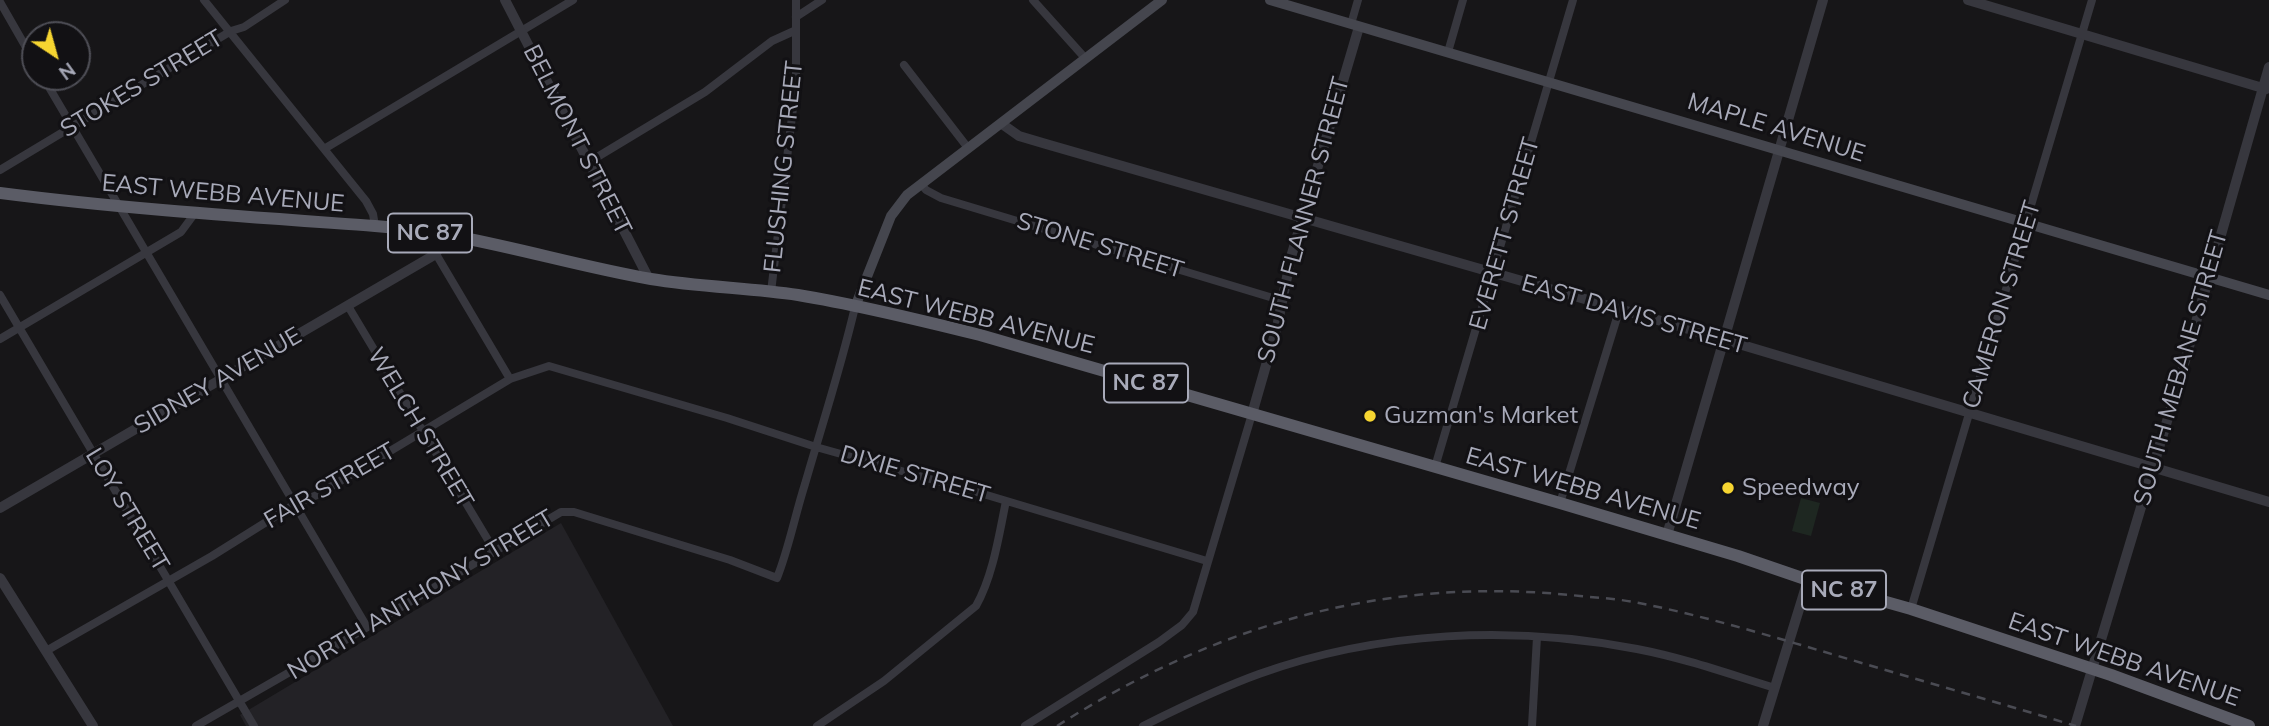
<!DOCTYPE html>
<style>
body{margin:0}
#map{position:relative;width:2269px;height:726px;overflow:hidden;background:#171618;font-family:Mulish,sans-serif}
canvas{display:block}
.north{position:absolute;left:21px;top:21px;width:70px;height:70px;box-sizing:border-box;background:#121114;border:2px solid #4e4e56;border-radius:50%;rotate:144deg;font-size:19px;font-weight:700;line-height:28px;text-align:center;color:#a8aab9}
.north::after{content:'';display:block;margin:auto;width:24px;height:32px;background:#f6d531;clip-path:polygon(50% 0,100% 100%,50% 72%,0 100%)}
</style>
<div id="map">
<canvas width="2269" height="726"></canvas>
<div class="north">N</div>
</div>
<script>
const c = document.querySelector('canvas').getContext('2d');
c.lineJoin = 'round';
function fillPath(path, color) { c.fillStyle = color; c.fill(path, 'evenodd'); }
function stroke(path, color, width, dash) { c.strokeStyle = color; c.lineWidth = width; c.lineCap = dash ? 'butt' : 'round'; c.setLineDash(dash || []); c.stroke(path); }
function write(font, color, halo, rows, align = 'center') {
  c.font = font + ' Mulish,sans-serif'; c.lineWidth = 6; c.setLineDash([]); c.textBaseline = 'middle'; c.strokeStyle = halo; c.fillStyle = color; for (const [text, x, y, turn = 0] of rows) {
    c.save(); c.translate(x, y); c.rotate((+turn || 0) * Math.PI / 180); c.textAlign = isNaN(turn) ? turn : align; if (halo) c.strokeText(text, 0, 0); c.fillText(text, 0, 0); c.restore();
  }
}
const built = new Path2D(`
 M 561,523 L 673,726 L 246,726 L 240,715 Z`);
const green = new Path2D(`
 M 1801,498 L 1820,503 L 1811,536 L 1792,531 Z`);
const minor = new Path2D(`
 M 204,0 L 366,201 L 373,214 L 375,226
 M 1033,0 L 1085,58
 M 0,2 L 35,63
 M 796,17 L 822,0
 M 1351,24 L 1358,0
 M 1448,52 L 1463,0
 M 904,65 L 968,148
 M 43,77 L 367,627
 M 324,149 L 573,0
 M 589,162 L 705,92 L 772,41 L 794,31
 M 0,170 L 231,31 L 244,27 L 285,0
 M 921,184 L 926,190 L 941,198 L 1283,301
 M 436,254 L 510,379
 M 771,292 L 796,83 L 796,0
 M 0,295 L 254,726
 M 348,306 L 494,550
 M 0,339 L 181,232 L 195,213
 M 1435,467 L 1573,0
 M 1560,503 L 1619,311
 M 1911,609 L 2092,0
 M 46,651 L 212,556 L 295,504 L 317,495 L 510,379 L 549,366 L 727,418 L 816,447 L 980,493 L 1207,561
 M 196,726 L 349,638 L 561,512 L 574,512 L 730,560 L 777,578 C 789,548 795,515 805,484 C 822,425 841,367 855,307
 M 817,726 L 884,681 L 976,606 C 993,576 999,535 1006,501
 M 1025,726 L 1159,642 L 1182,625 L 1193,612 L 1252,414
 M 1143,726 C 1181,707 1220,688 1259,674 C 1379,631 1513,625 1637,649 C 1684,658 1729,674 1775,688
 M 1532,726 L 1537,637`);
const tertiary = new Path2D(`
 M 505,0 L 649,279
 M 1968,0 L 2266,89
 M 1002,124 L 1019,136 L 1046,144 L 1675,325 L 2269,502
 M 1252,414 L 1277,327 L 1291,257 L 1359,27
 M 0,508 L 436,254 L 443,235
 M 1667,535 L 1823,0
 M 0,578 L 93,726
 M 1763,726 L 1808,580
 M 2075,726 L 2180,378 L 2269,67`);
const secondary = new Path2D(`
 M 1270,0 L 2269,295
 M 855,307 L 891,216 L 907,195 L 1162,0`);
const trunk = new Path2D(`
 M 0,193 C 124,209 250,217 375,226 C 469,232 559,263 651,279 C 700,287 750,288 798,295 C 859,305 920,320 980,335 L 1560,503 L 1738,556 L 1808,580 L 1911,609 L 2111,675 L 2249,726`);
const rail = new Path2D(`
 M 1057,726 C 1219,623 1388,575 1580,596 C 1600,598 1620,599 1639,603 C 1705,616 1770,636 1835,655 C 1915,679 1996,702 2076,726`);
const markers = [
 [1370,416,7,"#f6d531"],
 [1728,488,7,"#f6d531"]
];
const shields = [
 [430,233,84],
 [1146,383,84],
 [1844,590,84]
];
const shieldNames = [
 ["NC 87",430,233],
 ["NC 87",1146,383],
 ["NC 87",1844,590]
];
const streetNames = [
 ["STOKES STREET",142,84,-31],
 ["MAPLE AVENUE",1776,128,17],
 ["BELMONT STREET",577,140,63],
 ["FLUSHING STREET",784,167,-84],
 ["EAST WEBB AVENUE",223,194,5],
 ["SOUTH FLANNER STREET",1304,220,-75],
 ["EVERETT STREET",1505,234,-74],
 ["STONE STREET",1100,246,17],
 ["CAMERON STREET",2002,305,-73],
 ["EAST DAVIS STREET",1634,315,16],
 ["EAST WEBB AVENUE",976,317,14],
 ["SOUTH MEBANE STREET",2181,368,-74],
 ["SIDNEY AVENUE",218,381,-30],
 ["WELCH STREET",420,428,59],
 ["DIXIE STREET",915,475,16],
 ["FAIR STREET",330,486,-30],
 ["EAST WEBB AVENUE",1583,489,16],
 ["LOY STREET",127,510,59],
 ["NORTH ANTHONY STREET",421,595,-31],
 ["EAST WEBB AVENUE",2124,660,19]
];
const poiNames = [
 ["Guzman's Market",1384,416],
 ["Speedway",1742,488]
];
fillPath(built, '#232226');
fillPath(green, '#1e2721');
stroke(minor, '#37373e', 8);
stroke(tertiary, '#37373e', 10);
stroke(secondary, '#45464e', 10);
stroke(trunk, '#5b5c66', 12);
stroke(rail, '#4a4b53', 2.5, [9, 7]);
for (const [x, y, r, color] of markers) { const dot = new Path2D(); dot.arc(x, y, r, 0, 2 * Math.PI); c.fillStyle = color; c.fill(dot); stroke(dot, '#121114', 2.5); }
for (const [x, y, w] of shields) { const box = new Path2D(); box.roundRect(x - w / 2, y - 19.5, w, 39, 5); c.fillStyle = '#121114'; c.fill(box); stroke(box, '#a8aab9', 2); }
write('bold 23px', '#a8aab9', null, shieldNames);
write('24px', '#a8aab9', '#121114', streetNames);
write('24px', '#a8aab9', '#121114', poiNames, 'left');
</script>
